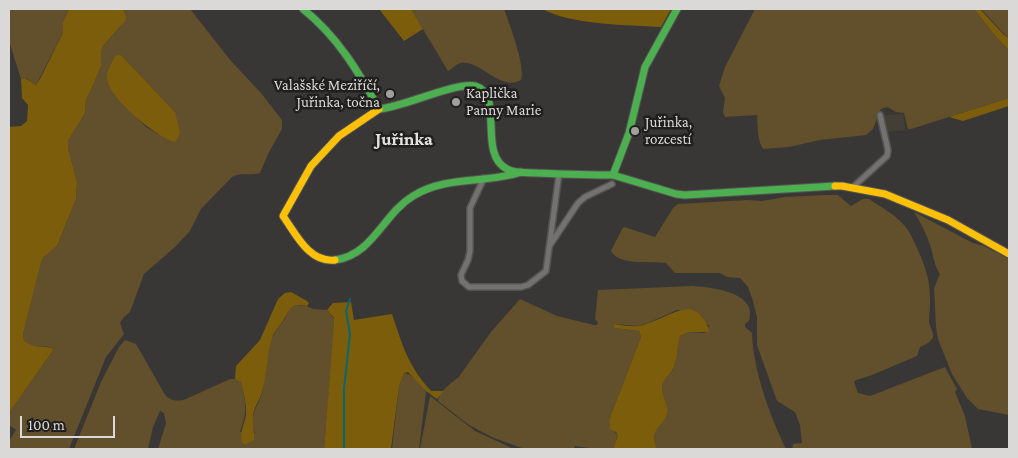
<!DOCTYPE html>
<meta charset="utf-8">
<style>
body{margin:0}
#map{position:relative;width:1018px;height:458px;overflow:hidden;background:#383735;font-family:"Crimson Pro",serif}
canvas{display:block}
.frame{position:absolute;inset:0;border:10px solid #dad9d7;pointer-events:none}
.scale{position:absolute;left:20px;top:416px;width:95px;height:22px;box-sizing:border-box;border:2px solid #dad9d7;border-top:0;padding-left:6px;font-size:15px;line-height:18px;white-space:nowrap;color:#dad9d7;-webkit-text-stroke:4px #201f1d;paint-order:stroke}
</style>
<div id="map">
<canvas width="1018" height="458"></canvas>
<div class="frame"></div>
<div class="scale">100 m</div>
</div>
<script>
const c = document.querySelector('canvas').getContext('2d');
c.lineJoin = 'round';
function fillPath(path, color) { c.fillStyle = color; c.fill(path, 'evenodd'); }
function stroke(path, color, width, dash) { c.strokeStyle = color; c.lineWidth = width; c.lineCap = dash ? 'butt' : 'round'; c.setLineDash(dash || []); c.stroke(path); }
function write(font, color, halo, rows, align = 'center') {
  c.font = font + ' "Crimson Pro",serif'; c.lineWidth = 5; c.setLineDash([]); c.textBaseline = 'middle'; c.strokeStyle = halo; c.fillStyle = color; for (const [text, x, y, turn = 0] of rows) {
    c.save(); c.translate(x, y); c.rotate((+turn || 0) * Math.PI / 180); c.textAlign = isNaN(turn) ? turn : align; if (halo) c.strokeText(text, 0, 0); c.fillText(text, 0, 0); c.restore();
  }
}
const built = new Path2D(`
 M 903,114 L 905,130 L 886,132 L 881,115 Z`);
const green = new Path2D(`
 M 9,9 L 69,9 L 63,22 L 63,33 L 36,85 L 26,78 L 21,79 L 9,41 Z
 M 123,9 L 190,9 L 231,61 L 261,93 L 282,120 L 282,129 L 269,152 L 260,173 C 251,176 240,172 232,177 L 201,209 L 190,231 L 175,247 L 144,274 L 130,312 L 124,317 L 120,323 L 124,334 L 106,357 L 69,449 L 9,449 L 9,441 L 16,430 L 9,425 L 9,413 L 54,349 C 43,343 33,351 24,340 L 23,334 L 41,263 L 44,257 L 57,246 L 76,199 L 77,182 L 68,148 L 68,141 L 85,113 L 86,100 L 92,88 L 101,66 L 101,52 L 103,46 L 120,27 L 126,16 ZM 118,55 L 121,55 L 175,112 L 158,134 L 146,127 L 122,102 Z
 M 411,9 L 504,9 C 509,23 526,67 521,80 C 500,92 481,60 461,63 C 455,64 453,69 448,71 Z
 M 755,9 L 974,9 L 997,38 L 1009,50 L 1009,98 L 911,129 L 908,129 L 904,113 L 896,112 C 890,109 887,104 880,110 L 873,129 L 866,135 L 820,140 L 789,147 L 763,149 C 757,140 758,126 757,115 L 725,117 L 723,112 L 725,98 L 719,86 L 725,67 Z
 M 981,9 L 1009,9 L 1009,38 L 1005,35 Z
 M 826,195 L 838,195 L 851,206 L 863,199 L 869,199 C 881,207 894,214 903,224 C 910,231 913,240 917,248 C 929,274 932,290 929,319 C 928,331 944,337 920,347 L 917,356 L 872,375 L 856,380 L 854,382 L 858,393 L 870,396 L 945,367 L 957,389 L 955,392 L 965,416 L 972,449 L 792,449 L 793,444 L 802,443 L 800,425 L 795,412 L 777,401 L 757,345 L 757,317 L 753,301 L 748,287 L 740,278 L 727,277 L 720,273 L 675,273 L 666,263 C 651,261 619,266 611,251 L 622,229 L 624,227 L 655,237 L 673,208 L 678,204 L 747,200 L 762,201 L 785,197 Z
 M 914,212 L 973,243 L 984,246 L 1009,259 L 1009,415 L 978,409 L 967,398 L 952,374 L 938,339 L 936,326 L 934,288 L 940,274 C 934,266 934,257 931,248 C 927,235 921,223 914,212 Z
 M 692,286 C 710,287 759,292 749,321 L 745,324 L 745,327 L 752,333 C 753,370 770,416 786,449 L 656,448 C 649,427 664,428 667,413 C 669,404 661,396 662,386 C 663,379 669,376 673,370 C 678,360 676,347 680,336 L 689,332 L 705,333 L 709,326 L 704,322 L 702,316 L 677,310 L 648,323 L 637,326 L 614,324 L 614,328 L 639,331 L 641,337 L 609,420 L 609,424 L 618,436 L 613,449 L 596,449 L 575,446 L 574,449 L 525,449 L 494,438 L 469,425 L 438,401 C 439,393 451,382 458,378 L 491,332 L 520,299 L 557,316 L 594,325 L 597,325 L 598,322 L 595,319 L 598,290 Z
 M 296,305 L 307,306 L 313,309 L 327,310 L 334,319 L 334,339 L 324,449 L 158,449 L 166,423 L 164,413 L 160,411 L 153,427 L 148,449 L 74,449 L 101,382 L 119,347 L 125,340 L 136,344 L 164,393 C 169,401 177,402 186,399 L 230,379 L 238,379 L 241,382 C 246,403 248,410 240,432 L 255,433 C 248,413 259,407 263,389 C 267,371 265,349 275,332 C 277,328 282,324 284,320 C 288,313 288,308 296,305 Z
 M 404,373 C 412,374 423,384 426,392 L 419,449 L 392,449 L 399,387 Z
 M 430,396 L 475,431 L 514,449 L 420,449 Z`);
const forest = new Path2D(`
 M 69,9 L 123,9 L 126,16 L 125,21 L 103,46 L 101,52 L 101,66 L 92,88 L 86,100 L 85,113 L 68,141 L 68,148 L 77,182 L 76,199 L 57,246 L 44,257 L 41,263 L 23,334 L 24,340 C 33,350 43,344 54,349 L 9,413 L 9,127 L 21,126 L 27,121 L 28,105 L 22,98 L 21,79 L 25,78 L 36,85 L 40,79 L 63,33 L 63,22 Z
 M 379,9 L 411,9 L 423,29 L 404,41 Z
 M 542,9 L 671,9 L 661,27 C 627,25 572,25 542,9 Z
 M 974,9 L 980,9 L 1004,35 L 1009,38 L 1009,50 L 997,38 Z
 M 118,55 L 121,55 L 175,112 L 180,133 L 178,138 L 175,142 C 156,137 109,98 107,79 C 106,71 112,63 115,56 Z
 M 1009,98 L 1009,106 L 963,121 L 949,117 Z
 M 291,292 L 307,301 L 309,303 L 307,306 C 292,303 291,307 284,319 C 281,325 276,329 273,335 C 266,354 268,373 262,392 C 260,400 253,408 253,417 C 252,425 255,432 254,440 L 246,444 L 243,444 C 238,432 245,425 246,414 C 247,403 243,392 241,382 L 235,379 L 236,366 L 260,340 L 278,299 L 285,293 Z
 M 351,302 L 354,320 L 392,314 C 402,344 408,366 431,391 L 444,391 L 437,399 L 426,391 L 408,372 L 404,373 L 399,387 L 391,449 L 324,449 L 334,325 L 334,318 L 327,310 L 333,303 Z
 M 688,309 C 699,310 708,322 709,332 L 689,332 L 680,336 C 677,346 678,357 674,367 C 671,375 663,378 662,387 C 661,396 670,405 667,414 C 663,428 648,429 657,449 L 613,449 L 618,436 L 616,432 L 610,429 L 609,420 L 641,337 L 639,331 L 614,328 L 614,324 C 622,325 630,327 638,326 C 656,323 670,311 688,309 Z`);
const stream = new Path2D(`
 M 344,449 L 344,389 L 350,334 L 346,311 L 350,299`);
const street = new Path2D(`
 M 484,178 L 470,208 L 470,251 L 468,260 L 461,275 L 462,281 L 469,287 L 521,287 L 528,285 L 546,271 L 559,174
 M 852,188 L 887,156 L 888,150 L 880,115
 M 550,245 L 578,203 L 585,197 L 612,184`);
const fast = new Path2D(`
 M 303,9 C 337,36 358,71 379,109 C 404,107 455,82 475,86 C 505,94 477,154 507,169 C 515,174 528,172 537,173 C 562,174 588,175 613,175
 M 677,9 L 645,67 L 629,133 L 613,175 L 676,194 L 685,195 L 835,186
 M 335,260 C 373,255 383,214 413,196 C 447,175 486,184 521,172`);
const slow = new Path2D(`
 M 835,186 L 842,186 L 885,194 L 948,220 L 1009,254
 M 335,260 C 309,263 296,234 283,216 L 311,166 L 339,136 L 379,109`);
const markers = [
 [390,94,5,"#a1a09e"],
 [456,102,5,"#a1a09e"],
 [635,131,5,"#a1a09e"]
];
const poiNames = [
 ["Valašské Meziříčí,",380,85,"right"],
 ["Juřinka, točna",380,102,"right"],
 ["Kaplička",466,93],
 ["Panny Marie",466,110],
 ["Juřinka,",645,122],
 ["rozcestí",645,139]
];
const quarterNames = [
 ["Juřinka",404,139]
];
fillPath(built, '#433f37');
fillPath(green, '#624f2b');
fillPath(forest, '#7b5d0c');
stroke(stream, '#066873', 2);
stroke(street, '#545352', 8);
stroke(fast, '#545352', 9);
stroke(slow, '#545352', 9);
stroke(street, '#747271', 5);
stroke(fast, '#4caf50', 7);
stroke(slow, '#ffc107', 7);
for (const [x, y, r, color] of markers) { const dot = new Path2D(); dot.arc(x, y, r, 0, 2 * Math.PI); c.fillStyle = color; c.fill(dot); stroke(dot, '#201f1d', 2); }
write('15px', '#dad9d7', '#201f1d', poiNames, 'left');
write('bold 18px', '#e4e2de', '#201f1d', quarterNames);
</script>
